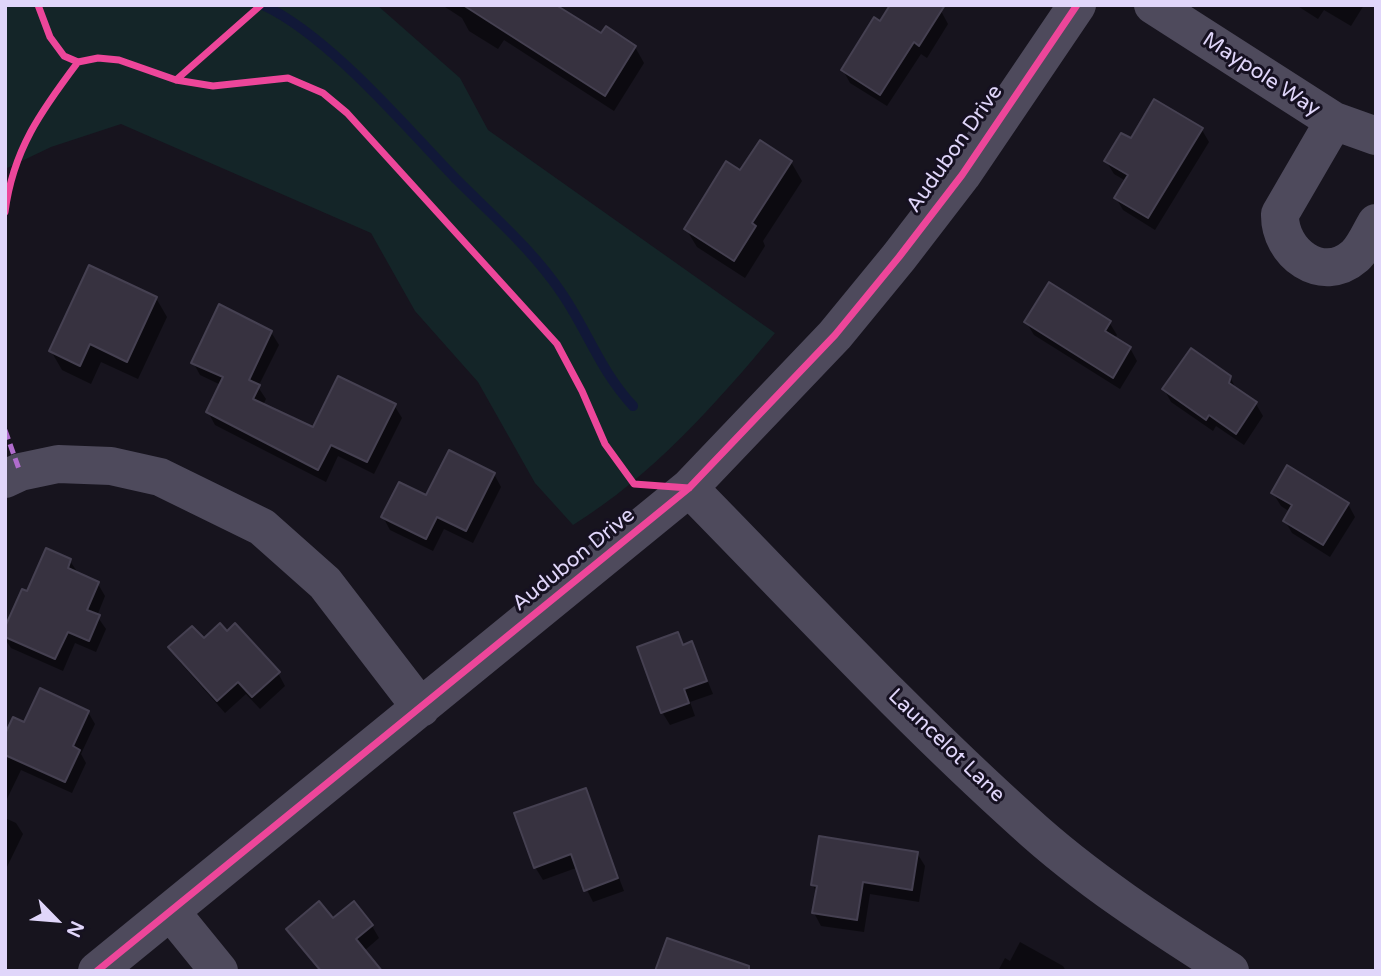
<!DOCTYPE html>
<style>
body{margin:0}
#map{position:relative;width:1381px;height:976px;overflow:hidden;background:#17141e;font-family:"Varela Round",sans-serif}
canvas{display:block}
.frame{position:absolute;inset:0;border:7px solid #e0d6fa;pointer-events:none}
.north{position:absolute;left:21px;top:885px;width:70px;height:70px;-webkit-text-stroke:5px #161121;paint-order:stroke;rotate:115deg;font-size:19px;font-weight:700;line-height:28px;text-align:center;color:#e0d6fa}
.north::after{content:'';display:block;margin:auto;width:24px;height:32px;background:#e0d6fa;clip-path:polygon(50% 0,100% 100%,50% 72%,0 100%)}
</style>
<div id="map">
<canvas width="1381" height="976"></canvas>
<div class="frame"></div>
<div class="north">N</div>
</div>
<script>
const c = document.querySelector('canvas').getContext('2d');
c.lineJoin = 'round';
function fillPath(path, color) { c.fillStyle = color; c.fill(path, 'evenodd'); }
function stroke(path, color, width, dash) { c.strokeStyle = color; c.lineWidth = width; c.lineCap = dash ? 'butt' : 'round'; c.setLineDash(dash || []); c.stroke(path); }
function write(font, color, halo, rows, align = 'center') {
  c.font = font + ' "Varela Round",sans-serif'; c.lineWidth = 6; c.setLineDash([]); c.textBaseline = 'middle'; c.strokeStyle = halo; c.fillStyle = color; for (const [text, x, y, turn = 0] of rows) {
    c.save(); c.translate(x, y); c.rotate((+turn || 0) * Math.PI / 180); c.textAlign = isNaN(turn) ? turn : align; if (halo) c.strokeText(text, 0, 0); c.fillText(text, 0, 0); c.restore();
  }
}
const green = new Path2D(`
 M 5,5 L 377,5 L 460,78 L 488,130 L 775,333 C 716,404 652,476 573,525 L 535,483 L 478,382 L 415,311 L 371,233 L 121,124 L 51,147 L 5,169 Z`);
const shadow = new Path2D(`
 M 442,5 L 553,5 L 601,36 L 635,47 L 644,63 L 614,111 L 504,40 L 498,49 L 469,31 L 462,18 Z
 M 932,5 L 941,11 L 948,24 L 927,58 L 921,54 L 887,106 L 850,83 L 843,70 L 880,23 Z
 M 1296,5 L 1364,5 L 1351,26 L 1324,10 L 1318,19 Z
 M 1202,130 L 1209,142 L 1155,230 L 1123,210 L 1116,198 L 1126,181 L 1114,174 L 1106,161 L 1132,141 Z
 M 791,162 L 802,181 L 763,241 L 765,246 L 745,278 L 697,247 L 686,229 L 741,172 Z
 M 156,298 L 167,317 L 138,379 L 101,362 L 91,384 L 62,370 L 51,351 Z
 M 1026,322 L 1109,322 L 1117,335 L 1114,339 L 1130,348 L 1137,361 L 1120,389 L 1034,335 Z
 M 271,332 L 279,345 L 258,387 L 266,399 L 263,405 L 314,429 L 394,405 L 402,418 L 374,474 L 338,456 L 326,482 L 215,425 L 208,412 L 221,385 L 200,375 L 193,362 Z
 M 1230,377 L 1237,391 L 1256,404 L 1263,416 L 1244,445 L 1216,426 L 1213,431 L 1171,402 L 1164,389 Z
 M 494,474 L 501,487 L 473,543 L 444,529 L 433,551 L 390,530 L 383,517 Z
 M 1273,493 L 1348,504 L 1355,517 L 1330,557 L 1292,533 L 1285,521 L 1290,512 L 1281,506 Z
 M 47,550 L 70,561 L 78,573 L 98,584 L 105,596 L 97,616 L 106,629 L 96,652 L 75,643 L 63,671 L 11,648 L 5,639 L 5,632 Z
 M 677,634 L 684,646 L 692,643 L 713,694 L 690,702 L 695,716 L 670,725 L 662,712 Z
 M 204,641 L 278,673 L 285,686 L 260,709 L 246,694 L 225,713 L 178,660 L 171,648 Z
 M 88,712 L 95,724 L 81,754 L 86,763 L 72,793 L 21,770 L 5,803 L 5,738 L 25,725 Z
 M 585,790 L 624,891 L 593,902 L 576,868 L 543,880 L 535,867 Z
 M 5,818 L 16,823 L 23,834 L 5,871 Z
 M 917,853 L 925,866 L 919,902 L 870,894 L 864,932 L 821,926 L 814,913 L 817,893 L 812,884 Z
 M 333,921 L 372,926 L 379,938 L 364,951 L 380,971 L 320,971 L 288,929 Z
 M 1020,942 L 1063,966 L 1066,971 L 998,971 L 1005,958 L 1010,961 Z`);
const stream = new Path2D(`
 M 263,5 C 329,36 404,125 455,178 C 493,216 533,250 563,295 C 589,334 600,370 633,406`);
const building = new Path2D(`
 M 463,5 L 556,5 L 601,33 L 606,26 L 636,46 L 605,96 Z
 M 890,5 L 945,5 L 919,46 L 914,42 L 880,95 L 841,70 L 874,17 L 880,21 Z
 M 1154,99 L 1203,128 L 1148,218 L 1114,198 L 1128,175 L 1104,161 L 1121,133 L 1131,138 Z
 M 760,140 L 792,161 L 752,223 L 756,226 L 734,261 L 684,229 L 726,161 L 740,170 Z
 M 89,265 L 157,297 L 127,362 L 90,344 L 80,366 L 49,351 Z
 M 1049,282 L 1111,321 L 1105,331 L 1131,347 L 1113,378 L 1024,322 Z
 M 219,304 L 272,331 L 249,380 L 260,385 L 253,399 L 313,427 L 338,376 L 396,404 L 367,462 L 331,445 L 318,470 L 206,412 L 223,377 L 191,363 Z
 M 1191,348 L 1231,376 L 1229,383 L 1257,402 L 1236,434 L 1209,415 L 1206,420 L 1162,389 Z
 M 449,450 L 495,473 L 466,531 L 437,517 L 426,539 L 381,517 L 399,482 L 426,495 Z
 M 1287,465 L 1349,503 L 1323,545 L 1283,521 L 1292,505 L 1271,493 Z
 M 46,548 L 71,559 L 68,568 L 99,582 L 87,610 L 100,615 L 89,641 L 68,632 L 55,659 L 5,637 L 5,627 L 22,589 L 27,591 Z
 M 220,623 L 227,631 L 235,623 L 280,672 L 252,697 L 238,682 L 217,701 L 168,647 L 192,626 L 204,638 Z
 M 678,632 L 683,645 L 692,641 L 707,681 L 684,689 L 689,703 L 661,713 L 637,647 Z
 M 40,688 L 89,711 L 73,746 L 80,750 L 65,782 L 5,755 L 5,734 L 13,717 L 24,722 Z
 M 586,788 L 618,878 L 584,891 L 571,854 L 534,868 L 514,813 Z
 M 819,836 L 918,852 L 912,890 L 863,882 L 857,920 L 812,913 L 817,886 L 811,885 Z
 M 319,901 L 333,918 L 354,901 L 373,925 L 356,939 L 382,971 L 321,971 L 286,929 Z
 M 667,938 L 749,966 L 749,971 L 655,971 Z`);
const minor = new Path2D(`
 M 1153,5 L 1334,121 L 1376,136
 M 1334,121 L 1280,214 C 1279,253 1322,285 1355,256 C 1364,248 1370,233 1376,223
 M 5,479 L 20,472 L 58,464 L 111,466 L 160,477 L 262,527 L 325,583 L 421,708
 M 689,488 C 799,600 907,717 1024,822 C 1086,879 1159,926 1230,971
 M 171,912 L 219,971
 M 97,971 L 689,488 L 835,335 L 899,257 L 962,175 L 1077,5`);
const quiet = new Path2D(`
 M 5,430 L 20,472`);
const cycleway = new Path2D(`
 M 38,5 L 50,37 L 64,56 L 78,62 L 98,58 L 119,60 L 176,80 L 213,86 L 288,78 L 323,93 L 347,113 L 557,344 L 582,391 L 605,444 L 634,484 L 689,488
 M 176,80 L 261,5
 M 5,212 C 13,150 41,111 78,62
 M 97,971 L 689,488 L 835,335 L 899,257 L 962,175 L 1077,5`);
const streetNames = [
 ["Maypole Way",1261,75,33],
 ["Audubon Drive",955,149,-55],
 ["Audubon Drive",574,560,-39],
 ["Launcelot Lane",946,746,44]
];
fillPath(green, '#142528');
fillPath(shadow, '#0007');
stroke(stream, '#111838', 10);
fillPath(building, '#373240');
stroke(building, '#454051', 2);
stroke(minor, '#4e4a5c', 38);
stroke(quiet, '#b06ccc', 5, [10, 5]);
stroke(cycleway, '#ed469a', 7);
write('21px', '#e0d6fa', '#161121', streetNames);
</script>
